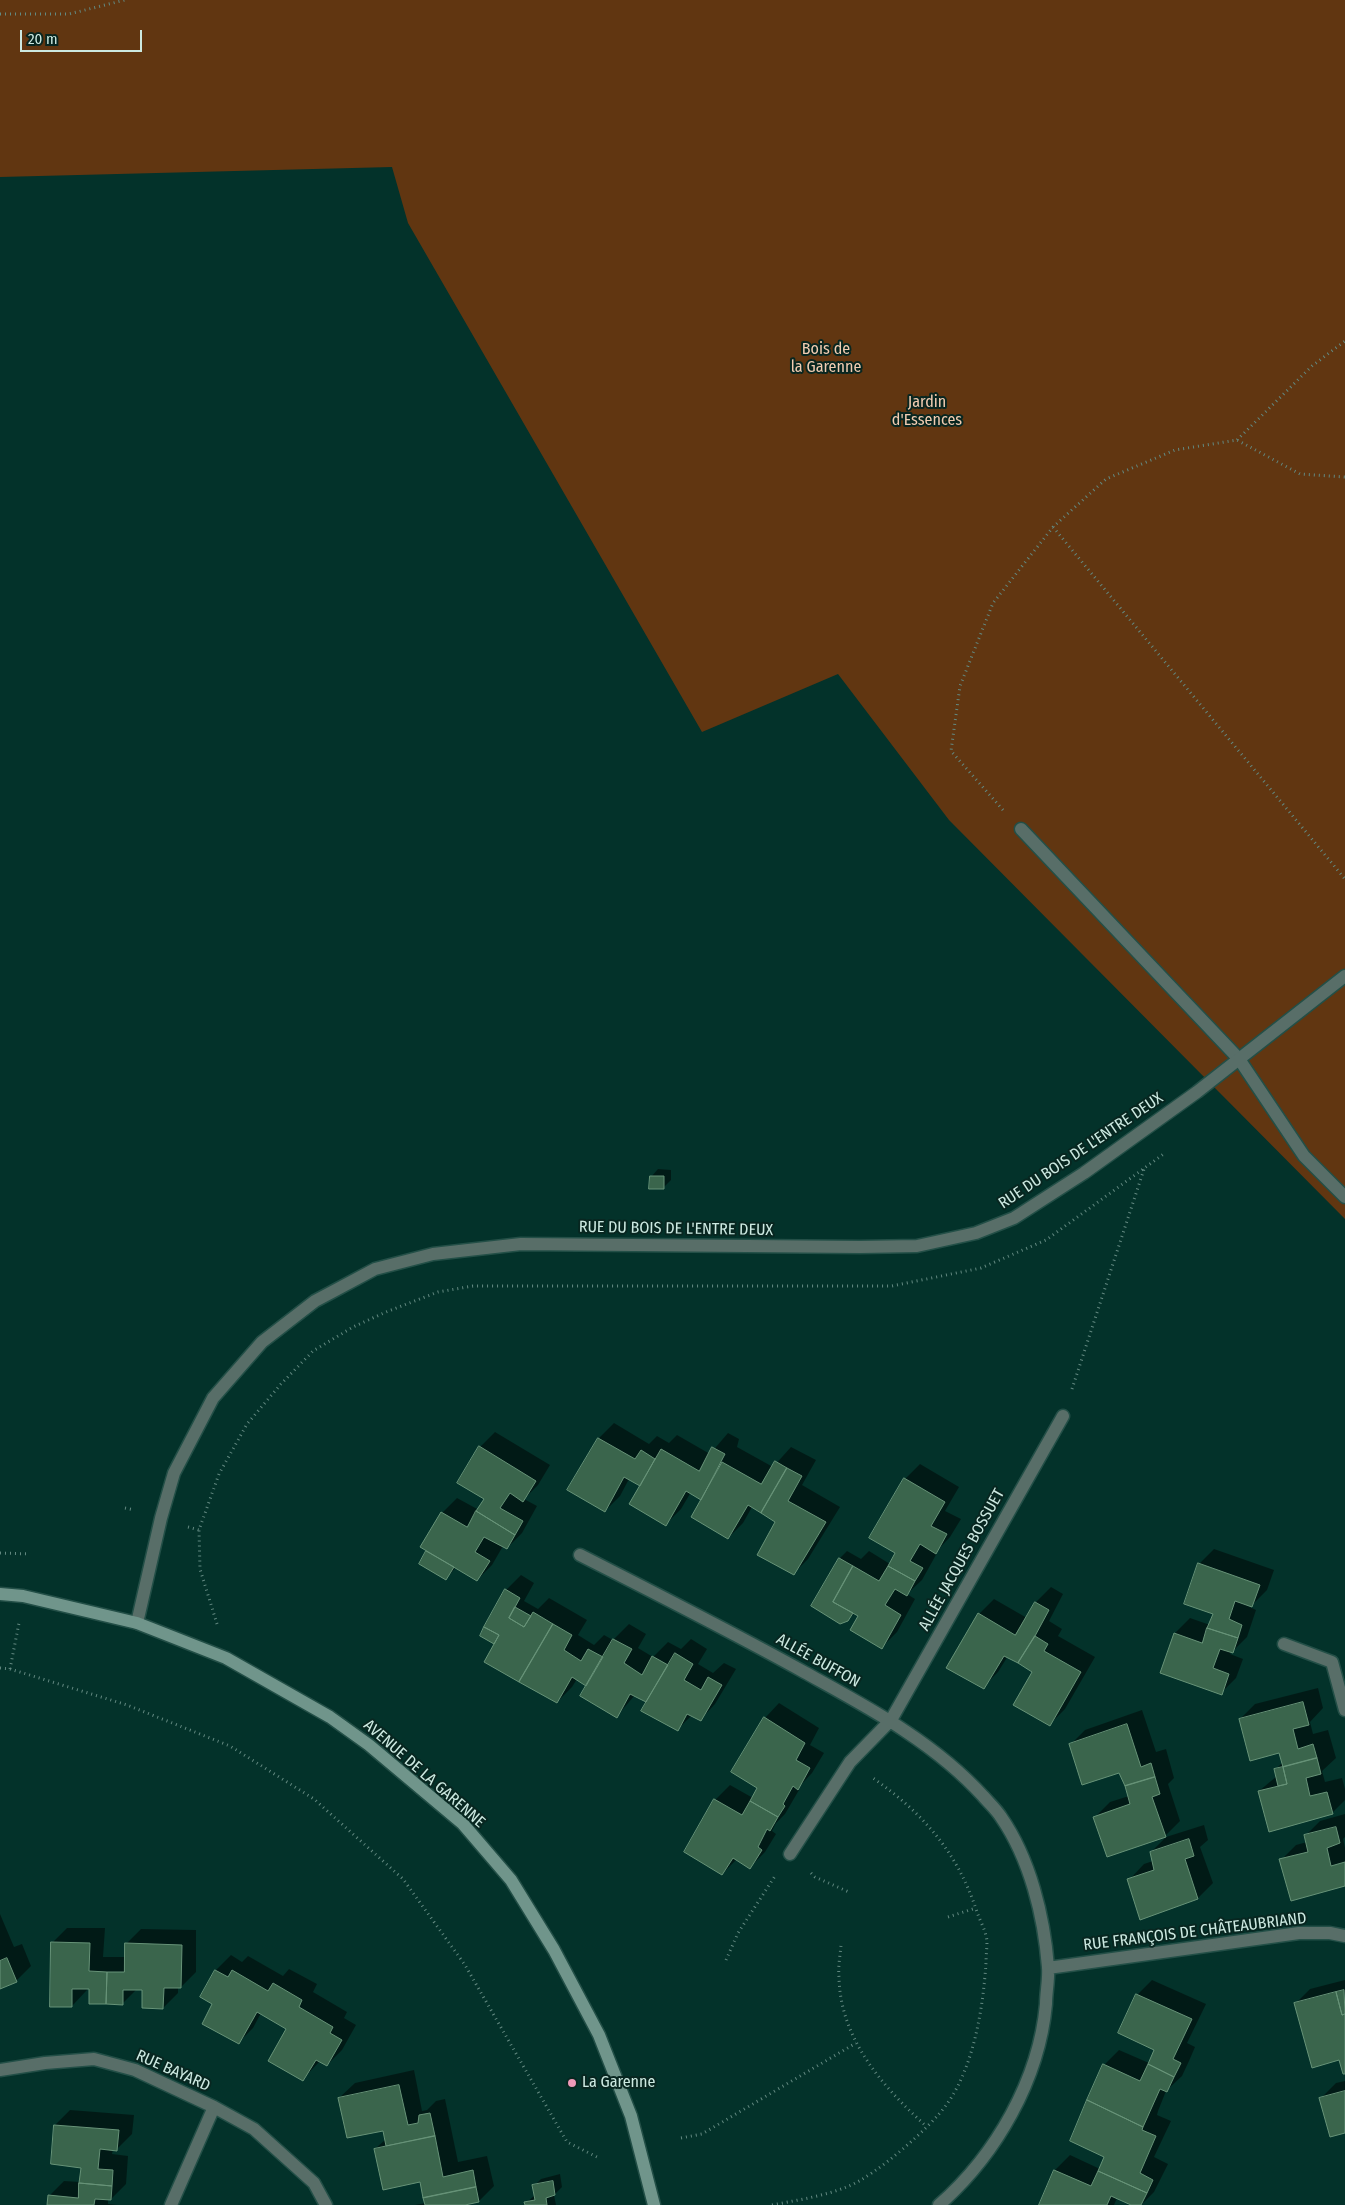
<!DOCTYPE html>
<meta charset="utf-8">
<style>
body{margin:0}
#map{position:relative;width:1345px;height:2205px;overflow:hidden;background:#03322a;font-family:"Fira Sans Condensed",sans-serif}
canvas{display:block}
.scale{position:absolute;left:20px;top:30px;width:122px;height:22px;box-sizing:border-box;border:2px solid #cce9e1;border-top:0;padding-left:6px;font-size:15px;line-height:18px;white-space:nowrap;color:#cce9e1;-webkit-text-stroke:4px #082620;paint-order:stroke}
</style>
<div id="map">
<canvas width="1345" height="2205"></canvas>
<div class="scale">20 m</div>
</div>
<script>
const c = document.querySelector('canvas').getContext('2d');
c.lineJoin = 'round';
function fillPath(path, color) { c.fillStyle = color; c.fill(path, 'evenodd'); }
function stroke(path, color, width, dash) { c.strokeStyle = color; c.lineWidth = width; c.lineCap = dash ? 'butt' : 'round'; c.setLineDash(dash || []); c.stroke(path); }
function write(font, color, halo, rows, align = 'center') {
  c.font = font + ' "Fira Sans Condensed",sans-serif'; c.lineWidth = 4; c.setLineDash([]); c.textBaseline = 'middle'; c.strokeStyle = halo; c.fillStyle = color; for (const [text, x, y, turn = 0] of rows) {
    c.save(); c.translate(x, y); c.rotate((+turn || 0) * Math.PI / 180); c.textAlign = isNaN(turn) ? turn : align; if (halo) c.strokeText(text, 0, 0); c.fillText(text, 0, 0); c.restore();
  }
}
const green = new Path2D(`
 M 0,0 L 1345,0 L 1345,1219 L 949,820 L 838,674 L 702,732 L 408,223 L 392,167 L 0,177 Z`);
const shadow = new Path2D(`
 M 658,1169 L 671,1170 L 671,1180 L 663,1188 L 651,1177 Z
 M 614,1423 L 649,1444 L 657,1436 L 669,1443 L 677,1435 L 710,1454 L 728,1433 L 739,1439 L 737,1447 L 773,1467 L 791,1447 L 816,1460 L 802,1485 L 840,1507 L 808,1559 L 793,1574 L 777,1521 L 752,1507 L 743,1523 L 728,1538 L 703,1499 L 691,1492 L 681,1509 L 666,1524 L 642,1485 L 629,1479 L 620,1496 L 605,1511 L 569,1490 L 599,1438 Z
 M 495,1432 L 550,1465 L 538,1485 L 524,1499 L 537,1506 L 522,1533 L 507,1548 L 503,1546 L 492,1565 L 477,1580 L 456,1567 L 446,1579 L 420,1564 L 428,1550 L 442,1513 L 457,1498 L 479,1510 L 486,1498 L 480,1447 Z
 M 920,1464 L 959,1487 L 945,1511 L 961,1519 L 950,1537 L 936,1552 L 937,1553 L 922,1580 L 907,1594 L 915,1599 L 897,1632 L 882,1647 L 860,1616 L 855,1613 L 847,1620 L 813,1606 L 840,1558 L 847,1551 L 861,1559 L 869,1551 L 890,1564 L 897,1552 L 905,1479 Z
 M 1214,1549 L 1274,1570 L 1267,1590 L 1252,1605 L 1246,1603 L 1246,1605 L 1256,1610 L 1247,1637 L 1230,1654 L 1243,1659 L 1236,1678 L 1221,1693 L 1161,1673 L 1175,1633 L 1190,1618 L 1210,1625 L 1215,1613 L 1199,1564 Z
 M 521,1575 L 534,1583 L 524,1601 L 538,1609 L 549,1598 L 587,1620 L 578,1635 L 594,1645 L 604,1635 L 613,1640 L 629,1624 L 646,1634 L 638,1648 L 653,1657 L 668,1642 L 681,1649 L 691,1639 L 707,1649 L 698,1664 L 713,1673 L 724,1663 L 736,1669 L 715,1704 L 700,1720 L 692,1715 L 677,1730 L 648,1702 L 635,1695 L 617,1716 L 588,1685 L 577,1679 L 572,1687 L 557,1702 L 498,1639 L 506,1590 Z
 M 1051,1587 L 1063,1594 L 1049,1621 L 1062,1629 L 1058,1636 L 1095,1657 L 1065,1709 L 1050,1724 L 1034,1671 L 1008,1656 L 998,1672 L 983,1687 L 979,1614 L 994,1599 L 1027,1618 L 1036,1602 Z
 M 1318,1688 L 1323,1708 L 1310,1722 L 1313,1734 L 1328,1730 L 1336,1758 L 1322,1771 L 1325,1782 L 1342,1778 L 1345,1789 L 1345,1800 L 1332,1813 L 1259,1791 L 1277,1776 L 1275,1770 L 1283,1762 L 1280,1751 L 1240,1719 L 1255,1704 Z
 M 779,1703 L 819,1728 L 810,1745 L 824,1753 L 812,1773 L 797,1789 L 799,1790 L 785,1814 L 776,1823 L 772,1831 L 776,1834 L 765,1852 L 750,1867 L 737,1859 L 722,1874 L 686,1852 L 715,1800 L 730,1785 L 753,1798 L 759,1788 L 765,1718 Z
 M 1142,1710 L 1156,1752 L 1166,1749 L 1174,1778 L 1168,1784 L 1180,1821 L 1165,1836 L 1095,1817 L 1110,1802 L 1129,1796 L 1120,1771 L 1070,1745 L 1085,1730 Z
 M 1345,1814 L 1345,1837 L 1343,1839 L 1345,1848 L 1345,1885 L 1281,1860 L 1296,1845 L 1307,1842 L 1305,1836 L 1320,1821 Z
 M 1204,1825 L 1208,1840 L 1200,1847 L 1213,1883 L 1198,1898 L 1129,1880 L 1144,1864 L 1153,1861 L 1151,1852 L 1166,1837 Z
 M 0,1914 L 14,1947 L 22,1944 L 31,1966 L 16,1981 L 0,1988 Z
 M 67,1928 L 105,1928 L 103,1957 L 126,1957 L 126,1944 L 141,1929 L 196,1930 L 196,1972 L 181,1987 L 178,1987 L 178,1993 L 163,2008 L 143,1988 L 138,1988 L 122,2004 L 87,1988 L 87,1990 L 72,2006 L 52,1943 Z
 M 231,1955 L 242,1962 L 248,1956 L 283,1976 L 289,1969 L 317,1984 L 313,1992 L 347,2012 L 344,2018 L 356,2025 L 342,2050 L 327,2065 L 320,2061 L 303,2079 L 288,2028 L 261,2013 L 253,2028 L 238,2043 L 214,2004 L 202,1996 L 216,1970 Z
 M 1152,1980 L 1206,2004 L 1187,2043 L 1195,2047 L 1189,2061 L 1182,2076 L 1166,2091 L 1158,2111 L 1157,2115 L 1171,2121 L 1154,2157 L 1168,2164 L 1154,2192 L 1141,2205 L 1134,2205 L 1117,2198 L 1114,2205 L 1040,2205 L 1055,2170 L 1070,2155 L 1100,2169 L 1106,2156 L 1104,2065 L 1119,2050 L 1149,2063 L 1155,2049 L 1137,1995 Z
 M 1345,1980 L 1345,2075 L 1340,2058 L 1295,2004 L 1310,1989 Z
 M 414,2070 L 422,2111 L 427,2110 L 436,2101 L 445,2099 L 458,2162 L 487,2156 L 494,2186 L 479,2201 L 468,2203 L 468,2205 L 415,2205 L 426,2203 L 421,2180 L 375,2149 L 386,2139 L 384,2130 L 339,2098 L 355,2083 Z
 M 1345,2081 L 1345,2132 L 1321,2098 L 1336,2083 Z
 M 70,2110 L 134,2115 L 132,2134 L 116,2150 L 113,2149 L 112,2154 L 128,2156 L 126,2184 L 111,2199 L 108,2199 L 108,2204 L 117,2205 L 49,2205 L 49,2196 L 64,2181 L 80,2182 L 82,2167 L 52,2163 L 55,2125 Z
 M 560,2174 L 562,2187 L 554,2195 L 556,2205 L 526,2205 L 526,2203 L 535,2195 L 534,2186 L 541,2179 Z`);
const building = new Path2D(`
 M 650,1176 L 664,1176 L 664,1189 L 649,1189 Z
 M 598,1438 L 635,1459 L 641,1450 L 655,1459 L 640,1486 L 624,1477 L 605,1512 L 567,1490 Z
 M 479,1446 L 536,1481 L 523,1502 L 510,1493 L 500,1508 L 523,1521 L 515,1535 L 476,1511 L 484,1499 L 457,1483 Z
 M 712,1447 L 725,1454 L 701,1500 L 686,1491 L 666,1526 L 629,1504 L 661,1449 L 699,1471 Z
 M 775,1461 L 787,1468 L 761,1513 L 748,1505 L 728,1539 L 691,1517 L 722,1462 L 761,1484 Z
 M 787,1468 L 802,1476 L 788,1501 L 826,1522 L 794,1575 L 757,1555 L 775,1522 L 761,1513 Z
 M 904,1478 L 945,1502 L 931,1526 L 947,1534 L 936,1554 L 920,1544 L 910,1561 L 923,1568 L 915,1581 L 888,1566 L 895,1553 L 869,1538 Z
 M 476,1511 L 515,1535 L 507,1549 L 484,1537 L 475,1552 L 490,1561 L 477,1581 L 420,1547 L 441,1512 L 467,1527 Z
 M 426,1551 L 454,1567 L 446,1580 L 419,1564 Z
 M 839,1558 L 853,1566 L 833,1602 L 853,1613 L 848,1621 L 840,1624 L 811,1606 Z
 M 1198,1563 L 1260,1585 L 1252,1607 L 1235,1601 L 1229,1619 L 1242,1625 L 1238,1638 L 1207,1628 L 1213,1614 L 1184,1604 Z
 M 853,1566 L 879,1581 L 888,1566 L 915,1581 L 907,1596 L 895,1589 L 885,1605 L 901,1615 L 882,1649 L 850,1630 L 858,1616 L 833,1602 Z
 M 505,1589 L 520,1598 L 509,1618 L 524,1627 L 533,1612 L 553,1624 L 519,1682 L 484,1662 L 499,1635 L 484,1627 Z
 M 1035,1602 L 1049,1610 L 1035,1636 L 1018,1663 L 1004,1656 L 984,1689 L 946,1668 L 978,1613 L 1015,1635 Z
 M 515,1607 L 531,1616 L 524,1627 L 509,1618 Z
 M 553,1624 L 572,1635 L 564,1650 L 581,1661 L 588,1649 L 603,1657 L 586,1686 L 572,1677 L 557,1703 L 519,1682 Z
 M 484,1627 L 499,1635 L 494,1644 L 480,1636 Z
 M 1207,1628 L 1238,1638 L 1233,1653 L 1220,1649 L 1213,1668 L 1229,1674 L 1222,1695 L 1160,1673 L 1174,1633 L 1202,1643 Z
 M 1035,1636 L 1048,1644 L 1044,1651 L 1081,1672 L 1050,1726 L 1013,1705 L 1032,1672 L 1018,1663 Z
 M 613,1639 L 632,1649 L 624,1663 L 642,1675 L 652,1656 L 668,1665 L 646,1702 L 630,1694 L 617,1718 L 580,1696 Z
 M 675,1653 L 693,1664 L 684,1680 L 701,1690 L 708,1677 L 722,1685 L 701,1721 L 687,1714 L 678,1731 L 641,1711 Z
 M 1303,1702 L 1309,1725 L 1293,1729 L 1298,1749 L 1313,1744 L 1317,1758 L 1283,1767 L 1279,1753 L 1250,1761 L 1239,1719 Z
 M 764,1717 L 805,1743 L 796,1760 L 810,1768 L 798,1790 L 793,1786 L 783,1804 L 785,1806 L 778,1817 L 750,1801 L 757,1788 L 731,1772 Z
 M 1127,1724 L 1141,1767 L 1151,1763 L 1155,1777 L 1125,1786 L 1119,1773 L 1082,1785 L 1069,1744 Z
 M 1317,1758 L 1321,1774 L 1306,1778 L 1310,1796 L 1327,1792 L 1333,1814 L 1269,1832 L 1258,1791 L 1287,1784 L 1283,1767 Z
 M 1283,1767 L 1287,1784 L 1278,1786 L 1274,1769 Z
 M 1155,1777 L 1160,1794 L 1152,1797 L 1166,1837 L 1107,1857 L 1093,1817 L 1130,1804 L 1125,1786 Z
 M 714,1799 L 742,1815 L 750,1801 L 778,1817 L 770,1831 L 767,1829 L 758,1847 L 762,1850 L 750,1869 L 733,1858 L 722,1875 L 684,1852 Z
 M 1336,1827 L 1340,1843 L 1327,1848 L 1331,1866 L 1345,1862 L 1345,1886 L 1291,1901 L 1279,1859 L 1308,1852 L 1304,1835 Z
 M 1189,1839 L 1194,1856 L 1185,1859 L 1198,1899 L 1140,1920 L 1127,1879 L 1154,1870 L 1150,1852 Z
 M 51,1942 L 90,1943 L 89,1971 L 107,1972 L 106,2004 L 89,2004 L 89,1989 L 72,1989 L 72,2007 L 50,2007 Z
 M 125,1943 L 182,1945 L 181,1988 L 164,1988 L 163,2009 L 142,2008 L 142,1990 L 123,1990 L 123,2005 L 106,2004 L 107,1972 L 124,1972 Z
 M 7,1958 L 17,1982 L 0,1989 L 0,1961 Z
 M 215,1970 L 228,1977 L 232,1970 L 268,1991 L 273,1983 L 302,2000 L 299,2007 L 333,2027 L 330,2033 L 342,2040 L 327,2066 L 316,2060 L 303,2081 L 268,2061 L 286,2029 L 257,2012 L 239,2044 L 202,2024 L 212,2004 L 200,1997 Z
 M 1344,1990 L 1345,2014 L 1342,2015 L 1336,1992 Z
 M 1336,1992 L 1342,2015 L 1345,2014 L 1345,2074 L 1343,2074 L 1339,2060 L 1312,2068 L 1294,2003 Z
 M 1136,1994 L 1192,2019 L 1173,2059 L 1181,2063 L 1174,2077 L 1148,2064 L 1154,2050 L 1118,2033 Z
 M 1103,2064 L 1140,2081 L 1148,2064 L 1174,2077 L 1167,2092 L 1160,2089 L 1143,2127 L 1087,2100 Z
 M 399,2085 L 408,2125 L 418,2123 L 419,2115 L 430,2113 L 435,2136 L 386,2146 L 383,2131 L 347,2138 L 338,2098 Z
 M 1345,2091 L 1345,2133 L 1330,2137 L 1319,2098 Z
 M 1087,2100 L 1143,2127 L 1142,2130 L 1156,2136 L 1140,2173 L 1153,2180 L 1147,2193 L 1098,2171 L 1104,2157 L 1070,2141 Z
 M 54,2125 L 119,2130 L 117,2151 L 100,2149 L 98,2169 L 113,2170 L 112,2186 L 79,2183 L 81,2168 L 51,2164 Z
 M 435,2136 L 443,2177 L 473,2170 L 476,2187 L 423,2198 L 420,2182 L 383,2190 L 374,2149 Z
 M 1054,2170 L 1091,2186 L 1098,2171 L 1147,2193 L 1141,2205 L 1131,2205 L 1111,2196 L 1107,2205 L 1039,2205 Z
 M 553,2181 L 555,2195 L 546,2198 L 547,2205 L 525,2205 L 524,2202 L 535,2200 L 532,2185 Z
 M 79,2183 L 112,2186 L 111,2200 L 95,2199 L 94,2205 L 47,2205 L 48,2195 L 78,2198 Z
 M 476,2187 L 479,2202 L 465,2205 L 425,2205 L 423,2198 Z`);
const path = new Path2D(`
 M 0,14 L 69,14 L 125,0
 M 1237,440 L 1312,366 L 1345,341
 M 1053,527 L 1345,879
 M 1003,810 L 951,751 L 960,686 L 993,603 L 1053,527 L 1106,479 L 1175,450 L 1237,440 L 1300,474 L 1345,477
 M 1072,1389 L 1144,1169
 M 125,1508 L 134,1510
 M 188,1527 L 199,1530
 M 0,1553 L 30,1554
 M 217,1624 L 200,1569 L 199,1530 L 219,1474 L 247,1424 L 281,1384 L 313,1351 L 353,1327 L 386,1312 L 438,1292 L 473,1286 L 892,1286 L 981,1268 L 1046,1240 L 1165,1153
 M 0,1668 L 10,1669 L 127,1705 L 230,1746 L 314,1799 L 403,1879 L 465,1965 L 567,2142 L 597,2157
 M 10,1669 L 19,1623
 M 811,1873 L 815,1877 L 849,1892
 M 948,1917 L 976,1908
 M 841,1946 C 840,1956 838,1967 839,1977 C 840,2039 883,2087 926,2126
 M 726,1960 L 738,1933 L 775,1876
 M 681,2138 L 702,2134 L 856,2043
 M 772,2205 C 798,2200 825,2196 849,2186 C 876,2175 930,2128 947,2104 C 974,2066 983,2008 986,1963 C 986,1956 987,1948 987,1941 C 986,1931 980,1921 977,1912 C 958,1853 923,1813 873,1778`);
const lane = new Path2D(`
 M 1021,829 L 1239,1059`);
const street = new Path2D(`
 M 1239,1059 L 1304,1156 L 1345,1197
 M 580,1555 C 655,1593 730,1631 804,1672 C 867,1707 933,1741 983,1796 C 989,1803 996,1809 1001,1817 C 1030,1859 1044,1916 1048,1967 C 1049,1979 1046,1992 1046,2004 C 1039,2080 996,2155 939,2205
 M 137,1623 L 161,1518 L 174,1473 L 213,1398 L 262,1342 L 315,1301 L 332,1292 L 375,1269 L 433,1254 L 521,1244 L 860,1247 L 917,1246 L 976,1233 L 1014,1218 L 1084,1173 L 1197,1092 L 1345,976
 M 1284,1644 L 1332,1662 L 1345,1710
 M 790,1854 L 850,1762 L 891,1720 L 1063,1416
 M 1048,1968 L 1299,1933 L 1330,1933 L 1345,1936
 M 0,2070 L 45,2063 L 94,2059 L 135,2070 L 214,2107 L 254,2129 L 314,2183 L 326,2205
 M 171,2205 L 214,2107`);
const secondary = new Path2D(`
 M 0,1594 L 23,1596 L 137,1623 L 226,1658 L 330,1717 L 369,1745 L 463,1824 L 511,1880 L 554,1950 L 599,2035 L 631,2116 L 654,2205`);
const markers = [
 [572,2083,5,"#ef9ab8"]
];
const parkNames = [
 ["Bois de",826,350],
 ["la Garenne",826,368],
 ["Jardin",927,403],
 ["d'Essences",927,421]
];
const streetNames = [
 ["RUE DU BOIS DE L'ENTRE DEUX",1081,1151,-34],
 ["RUE DU BOIS DE L'ENTRE DEUX",676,1229,1],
 ["ALLÉE JACQUES BOSSUET",962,1560,-61],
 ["ALLÉE BUFFON",818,1661,29],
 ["AVENUE DE LA GARENNE",424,1774,41],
 ["RUE FRANÇOIS DE CHÂTEAUBRIAND",1195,1932,-7],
 ["RUE BAYARD",173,2071,24]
];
const poiNames = [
 ["La Garenne",582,2083]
];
fillPath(green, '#613611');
fillPath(shadow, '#0007');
fillPath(building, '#3a654c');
stroke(building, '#679378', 1);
stroke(lane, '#234f47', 15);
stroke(street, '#234f47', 15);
stroke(secondary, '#234f47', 15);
stroke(path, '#638981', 3, [1, 4]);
stroke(lane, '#586e68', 12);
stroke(street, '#586e68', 12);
stroke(secondary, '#70958b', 12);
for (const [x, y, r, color] of markers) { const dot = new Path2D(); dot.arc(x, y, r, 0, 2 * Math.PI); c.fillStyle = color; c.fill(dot); stroke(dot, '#082620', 2); }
write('16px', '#f2ccb1', '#082620', parkNames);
write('16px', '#cce9e1', '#082620', streetNames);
write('16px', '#cce9e1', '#082620', poiNames, 'left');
</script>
